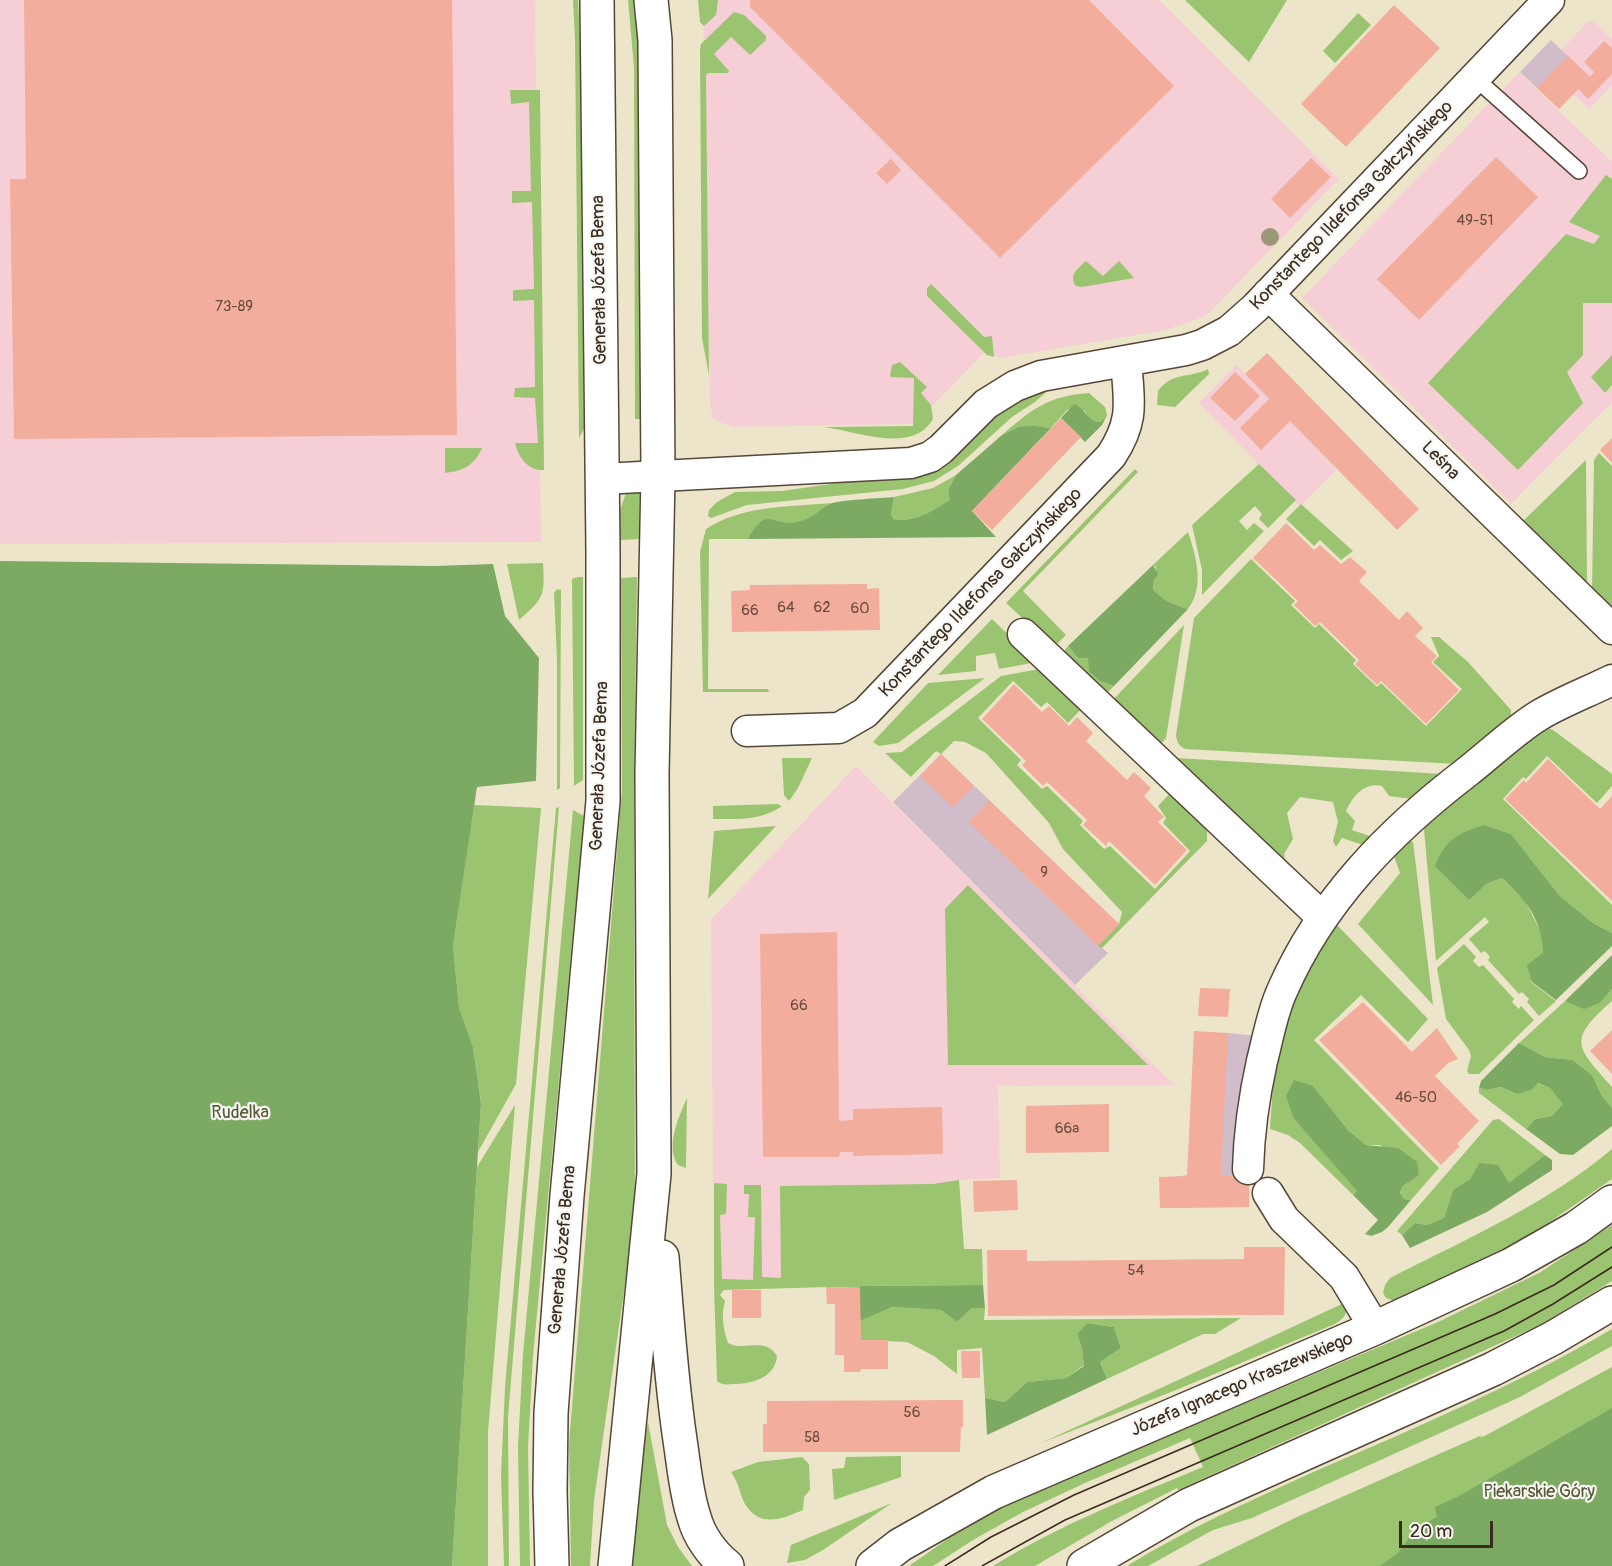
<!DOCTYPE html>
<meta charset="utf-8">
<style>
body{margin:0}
#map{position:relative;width:1612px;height:1566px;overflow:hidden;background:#ede5ca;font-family:Pangolin,sans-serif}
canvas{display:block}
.scale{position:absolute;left:1399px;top:1521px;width:94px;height:27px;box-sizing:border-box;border:3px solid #3b2a1e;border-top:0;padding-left:8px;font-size:18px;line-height:21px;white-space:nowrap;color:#3b2a1e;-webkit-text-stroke:4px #f6f6f2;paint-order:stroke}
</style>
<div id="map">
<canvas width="1612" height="1566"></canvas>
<div class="scale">20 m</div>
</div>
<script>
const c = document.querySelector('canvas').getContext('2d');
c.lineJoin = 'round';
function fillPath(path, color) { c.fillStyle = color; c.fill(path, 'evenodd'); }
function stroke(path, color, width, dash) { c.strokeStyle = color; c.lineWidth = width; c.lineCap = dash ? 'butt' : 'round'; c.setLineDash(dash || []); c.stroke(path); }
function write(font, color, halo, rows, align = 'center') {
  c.font = font + ' Pangolin,sans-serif'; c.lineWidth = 4.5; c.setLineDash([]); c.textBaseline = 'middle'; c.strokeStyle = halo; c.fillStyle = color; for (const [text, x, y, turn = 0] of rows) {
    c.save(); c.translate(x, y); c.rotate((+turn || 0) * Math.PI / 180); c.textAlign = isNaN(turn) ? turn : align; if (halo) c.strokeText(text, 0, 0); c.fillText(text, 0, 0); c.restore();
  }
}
const built = new Path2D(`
 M 0,0 L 535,0 L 541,542 L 0,544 Z
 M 703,0 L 1159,0 L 1339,179 L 1206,316 L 1165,330 L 1000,358 L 985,352 L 914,424 L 736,427 L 721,423 L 713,418 L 710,405 Z
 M 1589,21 L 1594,21 L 1612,39 L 1612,85 L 1589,109 L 1573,94 L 1589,77 L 1561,50 Z
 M 1519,72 L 1612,162 L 1612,402 L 1511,504 L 1302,298 Z
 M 1236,365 L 1337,469 L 1300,507 L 1199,403 Z
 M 856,766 L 1174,1085 L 998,1086 L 1000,1178 L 959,1180 L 966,1285 L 714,1285 L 711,920 Z`);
const industrial = new Path2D(`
 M 1551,40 L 1590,77 L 1559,109 L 1520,72 Z
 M 941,754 L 1119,924 L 1099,945 L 1108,953 L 1075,985 L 893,802 Z
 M 1228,1033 L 1260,1036 L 1249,1176 L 1249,1207 L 1160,1208 L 1175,1177 L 1187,1175 Z`);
const green = new Path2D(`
 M 573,0 L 578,0 L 580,36 L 584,429 L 579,438 L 575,39 Z
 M 628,0 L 635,0 L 639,38 L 640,419 L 635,419 L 634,67 Z
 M 698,0 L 718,0 L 716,15 L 704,26 L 700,22 Z
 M 1185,0 L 1287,0 L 1249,62 Z
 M 734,12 L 744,15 L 766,36 L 766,40 L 750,55 L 731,37 L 714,54 L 729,71 L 728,73 L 708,73 L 706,75 L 709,376 L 702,338 L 700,50 L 701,44 Z
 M 1358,13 L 1371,25 L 1335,63 L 1323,51 Z
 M 510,90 L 540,90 L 544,470 C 528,471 518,457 515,443 L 538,443 L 535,398 L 514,397 L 515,388 L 535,387 L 534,300 L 513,301 L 513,290 L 534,289 L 532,202 L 512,203 L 512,191 L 531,191 L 529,102 L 511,104 Z
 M 1606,175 L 1612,179 L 1612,303 L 1583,303 L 1583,355 L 1567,372 L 1583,403 L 1518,470 L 1428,383 L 1566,234 L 1594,244 L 1600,236 L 1569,222 Z
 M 1086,261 L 1103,276 L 1119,261 L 1134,278 L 1082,287 L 1076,286 C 1068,276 1078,268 1086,261 Z
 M 931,284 L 984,337 L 992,336 L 994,357 L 987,355 L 927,296 L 927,288 Z
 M 1612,355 L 1612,385 L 1605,393 L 1591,377 Z
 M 900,362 L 927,387 L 921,393 L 931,405 L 933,419 C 912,455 857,431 824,427 L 913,426 L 914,378 L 891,377 L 890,375 L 892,365 Z
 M 1208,369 L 1209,374 L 1175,407 L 1157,405 L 1158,391 C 1173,371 1188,379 1208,369 Z
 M 1050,389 L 1035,402 L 1012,417 L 958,466 L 934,481 L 903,489 L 747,505 L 711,518 L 708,516 L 709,510 L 717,502 L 735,492 L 782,491 L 859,480 L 915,478 L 941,467 L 1001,411 L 1025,397 Z
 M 1089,393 L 1105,407 L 1107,415 L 1101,422 C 1093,422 1088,418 1085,411 L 1068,409 L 1051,428 C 1032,426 1019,427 1002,435 C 1032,409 1048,396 1089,393 Z
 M 445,448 L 482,448 C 474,466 463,471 445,473 Z
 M 1599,453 L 1612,466 L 1612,610 L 1592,590 L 1594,460 Z
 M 1586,460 L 1587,585 L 1523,521 Z
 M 1259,464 L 1296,500 L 1268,528 L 1259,519 L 1262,514 L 1255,506 L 1239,521 L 1247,530 L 1254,523 L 1264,531 L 1202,595 L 1202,570 L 1192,525 Z
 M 1135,469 L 1138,472 L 1023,591 L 1066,635 L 1054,647 L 1006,603 Z
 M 956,475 L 948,490 L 951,500 C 932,511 915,523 893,519 L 891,514 L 894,497 L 933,488 Z
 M 640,488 L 639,539 L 619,540 L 619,513 L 627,490 Z
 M 831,503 C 821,511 810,520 797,523 C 772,527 767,504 748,539 L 709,539 L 708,689 L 768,689 L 769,692 L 703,692 L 700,552 L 706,529 C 742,505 789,507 831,503 Z
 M 1301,504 L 1353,551 L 1341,560 L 1320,540 L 1314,546 L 1286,519 Z
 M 1188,532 C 1196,556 1205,587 1188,609 C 1173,604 1163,601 1153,589 L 1156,567 L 1153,565 Z
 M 1251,559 L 1295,601 L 1291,605 L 1315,628 L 1319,624 L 1356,660 L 1353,664 L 1377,687 L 1381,683 L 1426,726 L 1462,689 L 1433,662 L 1439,656 L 1431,637 L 1439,637 L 1468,662 L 1511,710 L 1511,717 L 1457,764 L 1185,749 C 1178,745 1177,742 1176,735 L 1194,618 Z
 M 543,563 C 545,596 544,598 519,620 L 507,564 Z
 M 578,577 L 583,577 L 583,780 L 574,786 L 572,579 Z
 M 637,577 L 634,789 L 635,1215 L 594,1500 L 590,1566 L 571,1566 L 569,1444 L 622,789 L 621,578 Z
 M 557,589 L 561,590 L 560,788 L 557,790 L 557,660 L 554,593 Z
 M 992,619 L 1037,662 L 999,669 L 995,653 L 976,656 L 976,671 L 938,675 Z
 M 1184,625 L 1166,738 L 1159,746 L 1110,703 Z
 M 1068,646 L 1078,658 L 1088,658 L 1100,681 L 1114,686 L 1104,696 L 1062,654 Z
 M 1045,668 L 1083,707 L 1068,723 L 1047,702 L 1041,707 L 1013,681 L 978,718 L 1021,760 L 1017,765 L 1042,789 L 1047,786 L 1083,821 L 1080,825 L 1104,849 L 1110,846 L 1155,889 L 1190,851 L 1163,823 L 1166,818 L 1158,806 L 1171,792 L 1207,826 L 1207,841 L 1102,948 L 1098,946 L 1119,924 L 1122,912 L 1063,849 L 1049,823 L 986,753 L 965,742 L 954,741 L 941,754 L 936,751 L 911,777 L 885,753 L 902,752 L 1001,676 Z
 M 985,678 L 898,743 L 879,746 L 873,742 L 928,683 Z
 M 1545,727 L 1553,730 L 1612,774 L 1612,786 L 1597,803 L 1547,756 L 1526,779 L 1523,777 L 1503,799 L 1612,905 L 1612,933 L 1593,923 L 1560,896 L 1511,834 L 1485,825 L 1486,884 L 1502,878 L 1524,899 L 1542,934 L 1543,953 L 1531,982 L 1556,1001 L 1539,1016 L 1527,1002 L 1529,999 L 1522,992 L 1519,994 L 1488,960 L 1490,957 L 1485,951 L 1481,953 L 1469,939 L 1489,922 L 1485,917 L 1436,961 L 1423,819 Z
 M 782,758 L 812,758 L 798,788 L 789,801 L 784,795 Z
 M 1177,758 L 1443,774 L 1419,800 L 1389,796 L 1382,786 C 1364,782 1353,796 1346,811 L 1355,821 L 1352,830 L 1376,838 L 1369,847 L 1342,838 L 1336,847 L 1333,841 L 1338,822 L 1333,802 L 1300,797 L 1287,813 L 1293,839 L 1284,854 L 1286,863 L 1174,760 Z
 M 777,804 L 782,806 C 761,821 738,819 713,819 L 713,806 Z
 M 474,805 L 541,808 L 516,1084 L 478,1152 L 481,1102 L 473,1047 L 459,1007 L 453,946 Z
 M 559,807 L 508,1417 L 509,1566 L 504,1566 L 501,1475 L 505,1387 L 556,808 Z
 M 573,810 L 584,816 L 533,1356 L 528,1447 L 530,1566 L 520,1566 L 518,1446 L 523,1354 Z
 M 776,826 L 708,899 L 714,831 Z
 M 1401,838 L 1413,842 L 1433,1005 L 1358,924 L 1400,873 L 1391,848 Z
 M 968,885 L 1148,1065 L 948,1065 L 945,909 Z
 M 1331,925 L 1338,926 L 1428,1019 L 1408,1042 L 1361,995 L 1314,1040 L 1439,1168 L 1411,1200 L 1404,1199 L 1400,1194 L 1403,1186 L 1419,1174 L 1380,1145 L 1366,1145 L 1348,1130 L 1313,1086 L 1294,1119 L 1358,1191 L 1353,1195 L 1300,1143 L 1288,1135 L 1270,1129 L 1274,1070 L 1280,1029 Z
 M 1464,944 L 1476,957 L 1473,961 L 1479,967 L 1483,965 L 1514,999 L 1512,1002 L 1519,1009 L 1521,1006 L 1534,1020 L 1479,1074 L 1469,1074 L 1467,1071 L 1471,1056 L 1469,1050 L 1446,1019 L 1437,968 Z
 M 1612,989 L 1612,1001 C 1566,1041 1577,1047 1612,1087 L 1612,1108 L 1602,1096 L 1592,1075 L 1573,1060 L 1545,1057 L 1519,1043 L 1565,1001 L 1584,1008 L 1600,1003 Z
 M 1537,1083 L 1550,1088 L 1564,1104 L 1552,1116 L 1535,1119 L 1526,1129 L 1479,1093 L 1479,1088 L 1487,1090 L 1501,1087 L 1517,1094 Z
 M 687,1098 L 686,1168 L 678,1165 C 665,1147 679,1116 687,1098 Z
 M 515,1105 L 488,1432 L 488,1566 L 452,1566 L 477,1167 Z
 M 1499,1119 L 1545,1155 L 1509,1184 L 1479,1163 L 1470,1179 L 1453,1190 L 1444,1218 L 1427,1225 L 1415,1223 L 1402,1235 L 1397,1231 L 1493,1120 Z
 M 1612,1149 L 1612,1179 L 1544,1226 L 1499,1253 L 1395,1301 L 1386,1298 L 1383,1293 L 1385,1285 L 1390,1278 C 1466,1239 1547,1204 1612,1149 Z
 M 959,1180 L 964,1249 L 982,1249 L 983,1285 L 860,1286 L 860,1288 L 828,1287 L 724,1290 L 720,1295 L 725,1301 C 721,1316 723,1328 728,1343 C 745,1352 765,1336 777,1356 C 775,1378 753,1383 736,1384 C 728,1384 723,1386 717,1381 L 714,1285 L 714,1183 L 727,1184 L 726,1214 L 720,1215 L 722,1279 L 753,1280 L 755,1217 L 748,1217 L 749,1194 L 744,1194 L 744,1185 L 761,1185 L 762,1277 L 781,1278 L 780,1186 L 933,1184 Z
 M 1612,1225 L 1612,1281 L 1540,1325 L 1178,1490 L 1177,1488 L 1112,1521 L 1035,1566 L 993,1566 C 1059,1525 1131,1497 1203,1467 L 1190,1438 L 1085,1483 L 1023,1512 L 973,1540 L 933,1566 L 909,1566 L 949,1538 L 1014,1501 L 1438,1322 L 1539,1273 Z
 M 1346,1302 C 1348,1313 1345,1318 1335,1324 L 1171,1392 L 1041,1443 L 1213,1364 Z
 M 891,1307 L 941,1310 L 957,1322 L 972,1308 L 985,1308 L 984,1320 L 1241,1318 L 1215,1334 L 1203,1334 L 1107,1379 L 1100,1362 L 1121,1348 L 1114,1327 L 1087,1323 L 1077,1334 L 1082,1349 L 1084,1365 L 1066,1378 L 1027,1382 L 1005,1402 L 985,1398 L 982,1348 L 957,1350 L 957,1374 L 934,1356 L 907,1342 L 861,1340 L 860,1321 Z
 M 1612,1329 L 1612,1346 L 1520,1397 L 1252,1518 L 1213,1530 L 1148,1566 L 1127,1566 C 1185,1530 1247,1502 1309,1474 C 1412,1429 1515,1386 1612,1329 Z
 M 1612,1367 L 1612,1566 L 1197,1566 L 1299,1516 L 1482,1435 L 1480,1438 L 1492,1432 Z
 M 648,1422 L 667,1525 L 678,1547 L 692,1566 L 631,1566 L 639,1455 Z
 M 901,1456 L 901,1477 L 834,1500 L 832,1469 L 844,1468 L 846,1457 Z
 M 802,1457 L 809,1464 L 810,1490 L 804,1497 L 803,1510 C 784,1518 762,1528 747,1507 C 740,1498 740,1484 731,1472 L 758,1462 Z
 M 892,1503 L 823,1550 L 805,1560 L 787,1563 L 791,1545 Z`);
const forest = new Path2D(`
 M 1074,404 C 1086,408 1087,422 1101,422 L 1107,415 L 1102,425 L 1085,442 L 1061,418 Z
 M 1034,426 L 1051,428 L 972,511 L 996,537 L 748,539 C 767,503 773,528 798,522 C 813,519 818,510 830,504 C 837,500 883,498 894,497 L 891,514 L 893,519 C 915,523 932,511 950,500 L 948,490 L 956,475 L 1002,435 L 1019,427 Z
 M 0,561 L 435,566 L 493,564 L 505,616 L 539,658 L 536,781 L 477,787 L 453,946 L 459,1007 L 473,1047 L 481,1103 L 452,1566 L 0,1566 Z
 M 1153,565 L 1158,574 L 1154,580 L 1153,589 C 1163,601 1173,604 1188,609 L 1114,686 L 1100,681 L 1089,671 L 1088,658 L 1078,658 L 1068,646 Z
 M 1485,825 L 1511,834 L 1560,896 L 1593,923 L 1612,933 L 1612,946 L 1556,1000 L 1532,982 L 1527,965 L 1543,953 C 1542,919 1526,900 1502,878 L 1486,884 L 1469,900 L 1435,866 C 1445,840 1459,832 1485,825 Z
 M 1612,955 L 1612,989 L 1600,1003 L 1584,1009 L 1565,1001 Z
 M 1519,1043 L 1545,1057 L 1573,1060 L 1592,1075 L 1602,1096 L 1612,1108 L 1612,1126 L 1573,1155 L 1560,1154 L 1526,1129 L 1535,1119 L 1552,1116 L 1563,1104 L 1550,1088 L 1538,1083 L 1531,1090 L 1517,1094 L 1501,1087 L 1487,1090 L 1479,1088 L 1481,1081 Z
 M 1294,1080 L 1313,1086 L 1348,1130 L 1366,1145 L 1398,1148 L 1417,1162 L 1419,1175 L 1403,1186 L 1400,1193 L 1404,1199 L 1411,1200 L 1388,1227 L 1382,1232 L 1371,1236 L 1365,1234 L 1378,1220 L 1353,1195 L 1357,1191 L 1294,1119 L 1286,1096 Z
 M 1545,1155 L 1552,1160 L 1552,1170 L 1487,1212 L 1410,1248 L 1402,1235 L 1415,1223 L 1427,1225 L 1444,1218 L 1453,1190 L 1470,1179 L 1479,1163 L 1498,1165 L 1509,1183 Z
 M 983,1285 L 985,1308 L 972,1308 L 957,1322 L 941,1310 L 892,1307 L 860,1321 L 860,1286 Z
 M 1087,1323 L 1114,1327 L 1121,1348 L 1100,1362 L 1107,1379 L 987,1435 L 985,1398 L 1005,1402 L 1027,1382 L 1066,1378 L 1084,1366 L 1082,1349 L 1077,1334 Z
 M 1612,1408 L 1612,1566 L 1380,1566 L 1398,1553 L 1416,1528 L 1437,1517 L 1435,1507 L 1459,1496 Z`);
const building = new Path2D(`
 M 24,0 L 452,0 L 457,435 L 14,439 L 10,179 L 26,179 Z
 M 750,0 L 1089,0 L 1174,86 L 1000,258 L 750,7 Z
 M 1394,5 L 1440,48 L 1346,147 L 1301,104 Z
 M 1604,41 L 1612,48 L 1612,74 L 1588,99 L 1578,89 L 1559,109 L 1537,88 L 1568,56 L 1590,77 L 1594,72 L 1584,62 Z
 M 1496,157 L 1538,197 L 1419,320 L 1377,279 Z
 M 1311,158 L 1331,177 L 1290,218 L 1271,199 Z
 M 891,159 L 901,170 L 887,184 L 876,173 Z
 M 1267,353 L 1419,509 L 1397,530 L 1290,421 L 1261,450 L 1240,428 L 1269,399 L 1245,374 Z
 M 1235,372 L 1260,396 L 1235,421 L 1210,398 Z
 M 1061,418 L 1081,437 L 992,530 L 972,511 Z
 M 1612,438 L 1612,463 L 1600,450 Z
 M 1286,523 L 1314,550 L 1320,545 L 1341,564 L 1350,557 L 1367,572 L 1359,581 L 1399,620 L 1407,611 L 1423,628 L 1415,636 L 1437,656 L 1431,662 L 1459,690 L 1426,724 L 1381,681 L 1377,685 L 1355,664 L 1359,660 L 1320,622 L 1315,626 L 1294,605 L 1298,601 L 1253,558 Z
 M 867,584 L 867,589 L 879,588 L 880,630 L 732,632 L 731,591 L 750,590 L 750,585 Z
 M 1014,684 L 1042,712 L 1049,706 L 1069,726 L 1077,717 L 1093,733 L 1086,741 L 1127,780 L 1134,772 L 1151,788 L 1144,796 L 1164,817 L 1158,822 L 1187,850 L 1155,885 L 1109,841 L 1106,846 L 1083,825 L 1087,820 L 1047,782 L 1043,786 L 1022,765 L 1026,761 L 982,719 Z
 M 941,754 L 974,786 L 953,807 L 920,776 Z
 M 1548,759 L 1600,809 L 1612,796 L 1612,901 L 1505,799 L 1524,780 L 1526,783 Z
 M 989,800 L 1119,924 L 1098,946 L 969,822 Z
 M 837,932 L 839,1121 L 853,1120 L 853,1109 L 942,1107 L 943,1154 L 853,1156 L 853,1152 L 840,1152 L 839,1157 L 763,1157 L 760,934 Z
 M 1200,988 L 1230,989 L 1228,1017 L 1198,1016 Z
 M 1363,1002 L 1412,1052 L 1437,1028 L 1458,1059 L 1448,1063 L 1435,1076 L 1479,1121 L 1457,1144 L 1460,1146 L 1441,1165 L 1319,1040 Z
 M 1612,1030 L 1612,1074 L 1590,1051 Z
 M 1194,1031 L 1228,1033 L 1221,1175 L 1249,1176 L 1249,1207 L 1160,1208 L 1159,1177 L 1187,1176 Z
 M 1109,1104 L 1109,1152 L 1026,1153 L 1026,1106 Z
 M 1017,1180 L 1018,1210 L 974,1212 L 973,1181 Z
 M 1244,1247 L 1285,1247 L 1284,1315 L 988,1316 L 987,1250 L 1027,1250 L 1027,1261 L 1244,1259 Z
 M 826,1287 L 860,1288 L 861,1340 L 888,1340 L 888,1369 L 861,1369 L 860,1372 L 844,1372 L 844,1355 L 835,1355 L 835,1304 L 827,1304 Z
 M 732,1290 L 761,1290 L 761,1318 L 732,1318 Z
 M 961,1351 L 980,1351 L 980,1378 L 962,1378 Z
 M 963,1400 L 963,1427 L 961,1427 L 960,1452 L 763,1452 L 763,1424 L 767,1424 L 767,1401 Z`);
const lane = new Path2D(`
 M 1475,78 L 1579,171`);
const street = new Path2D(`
 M 1268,294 L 1612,629
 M 602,479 L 911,463 L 930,457 L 941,449 L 986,404 L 1015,386 L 1041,376 L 1186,350 L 1202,345 L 1229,331 L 1256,307 L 1549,0
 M 1023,634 L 1322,917
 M 747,731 L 839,728 L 865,713 L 1111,456 C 1135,420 1129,401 1126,361
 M 1248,1169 C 1249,1132 1254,1097 1262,1061 C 1268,1038 1272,1013 1282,991 C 1321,901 1390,831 1467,772 C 1490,754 1514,731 1538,716 C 1561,702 1588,692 1612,680
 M 1268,1193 L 1284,1219 L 1344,1277 L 1375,1328`);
const secondary = new Path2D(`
 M 662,1257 C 667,1318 671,1379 680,1440 C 684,1466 686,1493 694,1517 C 699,1536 712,1554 727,1566
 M 552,1566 L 550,1491 L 551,1413 L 567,1196 L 603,801 L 603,552 L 597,0
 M 615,1566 L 654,1174 L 652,773 L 658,476 L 655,40 L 651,0`);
const primary = new Path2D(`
 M 873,1566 L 900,1545 L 994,1492 L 1375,1328 L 1511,1265 L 1576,1228 L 1612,1202
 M 1084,1566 L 1189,1505 L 1493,1369 L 1553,1338 L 1612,1303`);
const tram = new Path2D(`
 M 945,1566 L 991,1537 L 1074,1495 L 1495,1314 L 1554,1285 L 1612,1247
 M 982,1566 L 1065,1520 L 1504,1331 L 1553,1304 L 1612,1267`);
const trees = [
 [1270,237]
];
const numberNames = [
 ["49-51",1475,221],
 ["73-89",234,307],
 ["64",786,608],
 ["62",822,608],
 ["60",860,609],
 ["66",750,611],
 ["9",1044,873],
 ["66",799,1006],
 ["46-50",1416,1098],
 ["66a",1067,1129],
 ["54",1136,1271],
 ["56",912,1413],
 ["58",812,1438]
];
const streetNames = [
 ["Konstantego Ildefonsa Gałczyńskiego",1352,206,-46],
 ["Generała Józefa Bema",600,280,-91],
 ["Leśna",1440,461,45],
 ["Konstantego Ildefonsa Gałczyńskiego",981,593,-46],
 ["Generała Józefa Bema",600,766,-88],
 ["Generała Józefa Bema",563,1250,-85],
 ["Józefa Ignacego Kraszewskiego",1242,1385,-23]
];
const parkNames = [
 ["Rudelka",240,1113],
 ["Piekarskie Góry",1539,1492]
];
fillPath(built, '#f6cfd6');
fillPath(industrial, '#d1bdc9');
fillPath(green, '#9bc470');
fillPath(forest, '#7caa62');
fillPath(building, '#f3ad9d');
stroke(lane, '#564638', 18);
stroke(street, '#564638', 33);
stroke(secondary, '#564638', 36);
stroke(primary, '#564638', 36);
stroke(lane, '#fff', 15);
stroke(street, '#fff', 30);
stroke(secondary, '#fff', 33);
stroke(primary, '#fff', 33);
stroke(tram, '#3b2a1e', 1.5);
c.fillStyle = '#9b9779';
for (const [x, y] of trees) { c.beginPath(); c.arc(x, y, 9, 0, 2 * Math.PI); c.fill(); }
write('15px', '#694b3e', null, numberNames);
write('18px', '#3b2a1e', '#f6f6f2', streetNames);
write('18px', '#585837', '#f6f6f2', parkNames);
</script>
